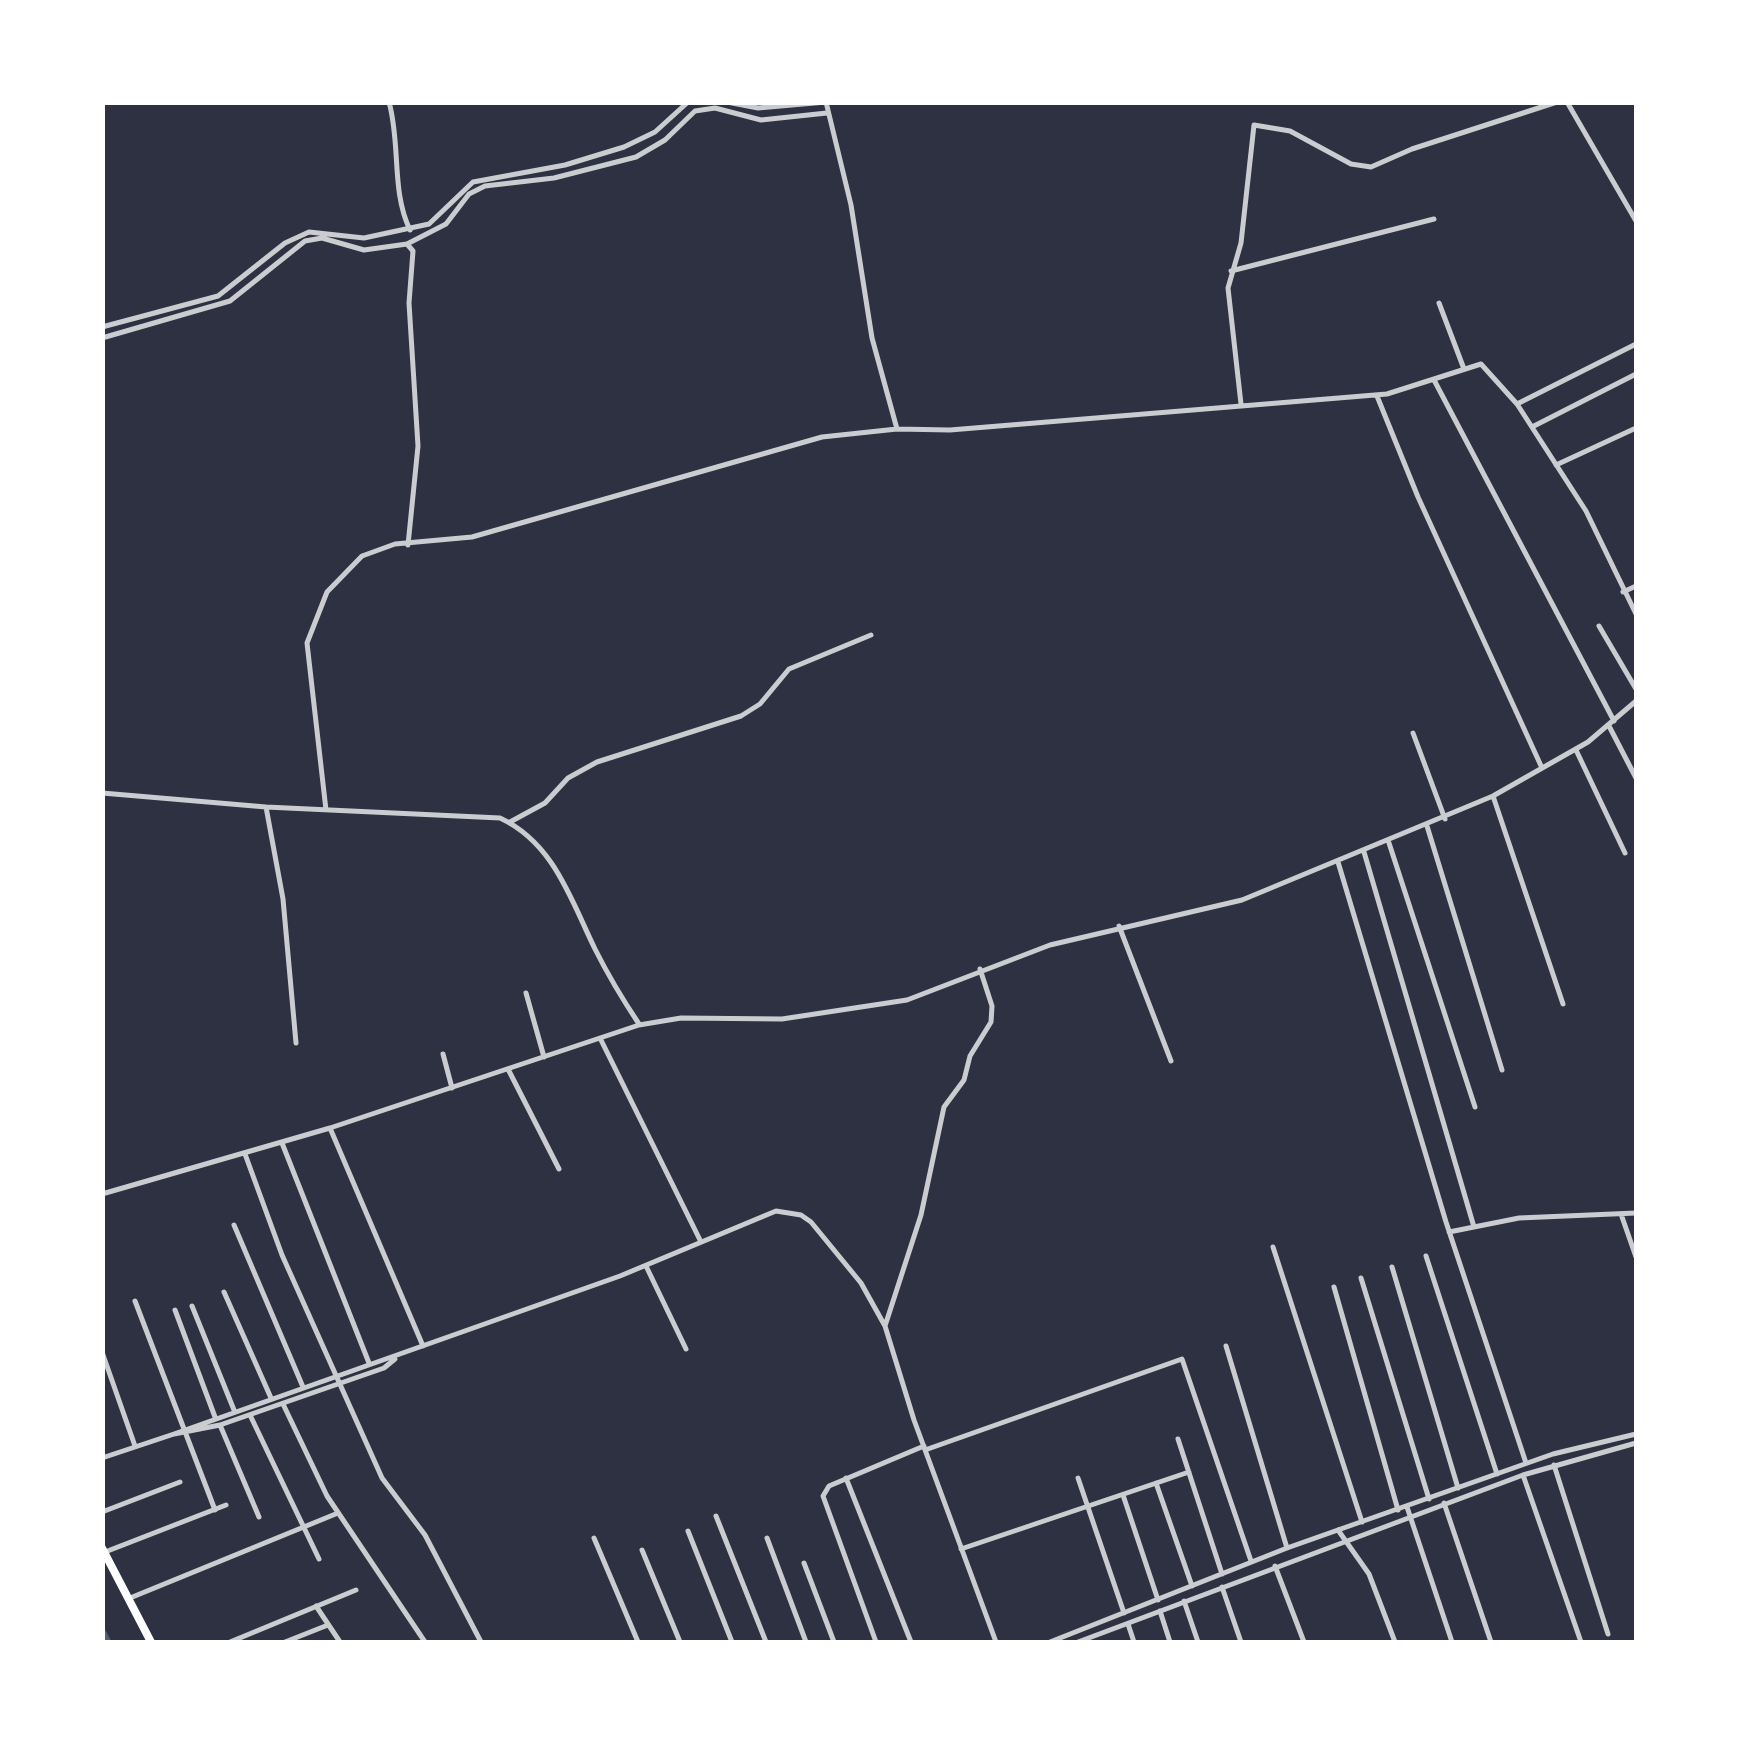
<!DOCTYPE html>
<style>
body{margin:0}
#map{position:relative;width:1739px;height:1745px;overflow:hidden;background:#2d3142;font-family:"Alegreya Sans",sans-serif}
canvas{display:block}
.frame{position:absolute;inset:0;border:105px solid #fff;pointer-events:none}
</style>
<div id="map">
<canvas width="1739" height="1745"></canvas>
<div class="frame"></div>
</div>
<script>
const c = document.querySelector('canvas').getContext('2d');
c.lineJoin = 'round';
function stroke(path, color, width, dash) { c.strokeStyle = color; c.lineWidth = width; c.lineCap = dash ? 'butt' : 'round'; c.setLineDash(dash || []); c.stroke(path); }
const canal = new Path2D(`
 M 102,1634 L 106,1642`);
const minor = new Path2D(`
 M 389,102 C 401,145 391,191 410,230
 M 727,102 L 758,108 L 826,102 L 851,205 L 872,338 L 897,429 L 950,430 L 1387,394 L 1481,364 L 1517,404 L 1586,511 L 1636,614
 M 1567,102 L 1636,221
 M 407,244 L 413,251 L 409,303 L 418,446 L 408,545
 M 1231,271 L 1434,219
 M 1439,303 L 1464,369
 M 102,327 L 218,296 L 285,243 L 309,232 L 364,238 L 429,224 L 473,182 L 565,165 L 624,147 L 655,132 L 688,102
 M 102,338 L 230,301 L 305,241 L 322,238 L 364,250 L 407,244 L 446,224 L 469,194 L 485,186 L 554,178 L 636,157 L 665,140 L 695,111 L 715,108 L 761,120 L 827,113
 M 1434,380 L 1614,721
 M 1377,396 L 1418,497 L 1542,768
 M 1241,404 L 1228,288 L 1241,243 L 1254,125 L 1290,131 L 1351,164 L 1371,167 L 1412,149 L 1557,102
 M 1517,404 L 1636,344
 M 1532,427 L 1636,374
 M 1556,465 L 1636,428
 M 1623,592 L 1636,586
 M 1599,626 L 1636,689
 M 1609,726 L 1636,778
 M 1413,733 L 1445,819
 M 1576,750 L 1625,853
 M 102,793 L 266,807 L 500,818 C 554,843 571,900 595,949 C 608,975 623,1000 639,1024
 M 1493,796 L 1563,1004
 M 266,807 L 283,899 L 296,1043
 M 326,810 L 307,643 L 327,592 L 362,556 L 395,544 L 472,537 L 822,437 L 897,429
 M 510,822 L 545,803 L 568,778 L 597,762 L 741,716 L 760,704 L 789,669 L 871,635
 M 1427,826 L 1502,1070
 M 1389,843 L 1475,1107
 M 1364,852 L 1474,1227
 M 1338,862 L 1446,1222 L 1526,1463
 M 1119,926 L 1171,1061
 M 980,969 L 992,1006 L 991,1022 L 970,1056 L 964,1080 L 944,1107 L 921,1215 L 885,1326 L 914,1420 L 996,1642
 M 526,993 L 544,1057
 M 600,1038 L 701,1242
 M 443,1054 L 452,1088
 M 508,1069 L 559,1169
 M 330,1128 L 423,1346
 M 282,1143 L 369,1363
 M 245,1154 L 282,1255 L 382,1478 L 425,1535 L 481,1642
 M 102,1194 L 330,1128 L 639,1025 L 681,1018 L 782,1019 L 907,1000 L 1050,945 L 1242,900 L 1493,796 L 1588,742 L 1636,701
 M 1621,1214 L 1636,1257
 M 234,1225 L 303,1387
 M 1449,1232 L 1519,1218 L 1636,1213
 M 1273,1247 L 1362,1522
 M 1426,1256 L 1497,1474
 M 646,1266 L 686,1349
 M 1392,1267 L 1458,1488
 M 1361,1278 L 1429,1499
 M 1334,1287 L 1398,1510
 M 224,1292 L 271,1398
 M 135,1301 L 215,1510
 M 192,1306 L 234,1410
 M 175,1310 L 215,1417
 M 1226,1346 L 1287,1548
 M 102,1352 L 135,1446
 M 283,1404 L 327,1496 L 425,1642
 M 250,1415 L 319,1559
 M 220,1425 L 259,1517
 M 174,1434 L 620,1276 L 776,1211 L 801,1215 L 811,1222 L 861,1283 L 885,1326
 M 1178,1439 L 1222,1574
 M 925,1450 L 1182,1359 L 1251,1561
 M 102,1458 L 174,1434 L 220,1425 L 384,1368 L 395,1359
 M 1554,1465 L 1608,1634
 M 1523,1475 L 1581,1642
 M 846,1478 L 911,1642
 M 1078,1478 L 1124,1613
 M 1156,1483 L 1192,1586
 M 1123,1495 L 1158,1600
 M 1444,1503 L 1491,1642
 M 1407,1507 L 1452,1642
 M 102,1512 L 180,1482
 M 716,1516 L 766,1642
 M 1338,1530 L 1369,1574 L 1395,1642
 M 688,1531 L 732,1642
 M 594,1538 L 638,1642
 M 767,1538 L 806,1642
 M 961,1549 L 1189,1472
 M 642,1550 L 680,1642
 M 105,1552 L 226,1505
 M 804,1563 L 834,1642
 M 1275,1566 L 1304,1642
 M 1222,1587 L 1241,1642
 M 130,1598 L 338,1513
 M 1184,1601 L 1198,1642
 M 316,1606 L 340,1642
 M 1160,1611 L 1170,1642
 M 1128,1624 L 1134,1642
 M 230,1642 L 356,1590
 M 285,1642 L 328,1625
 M 876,1642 L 823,1496 L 829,1486 L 924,1446
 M 1050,1642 L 1287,1548 L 1553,1454 L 1636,1434
 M 1078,1642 L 1523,1475 L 1636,1443`);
const secondary = new Path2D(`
 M 102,1548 L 151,1642`);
stroke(canal, '#4f5d75', 10);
stroke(minor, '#caccd0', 5);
stroke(secondary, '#fff', 8);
</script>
